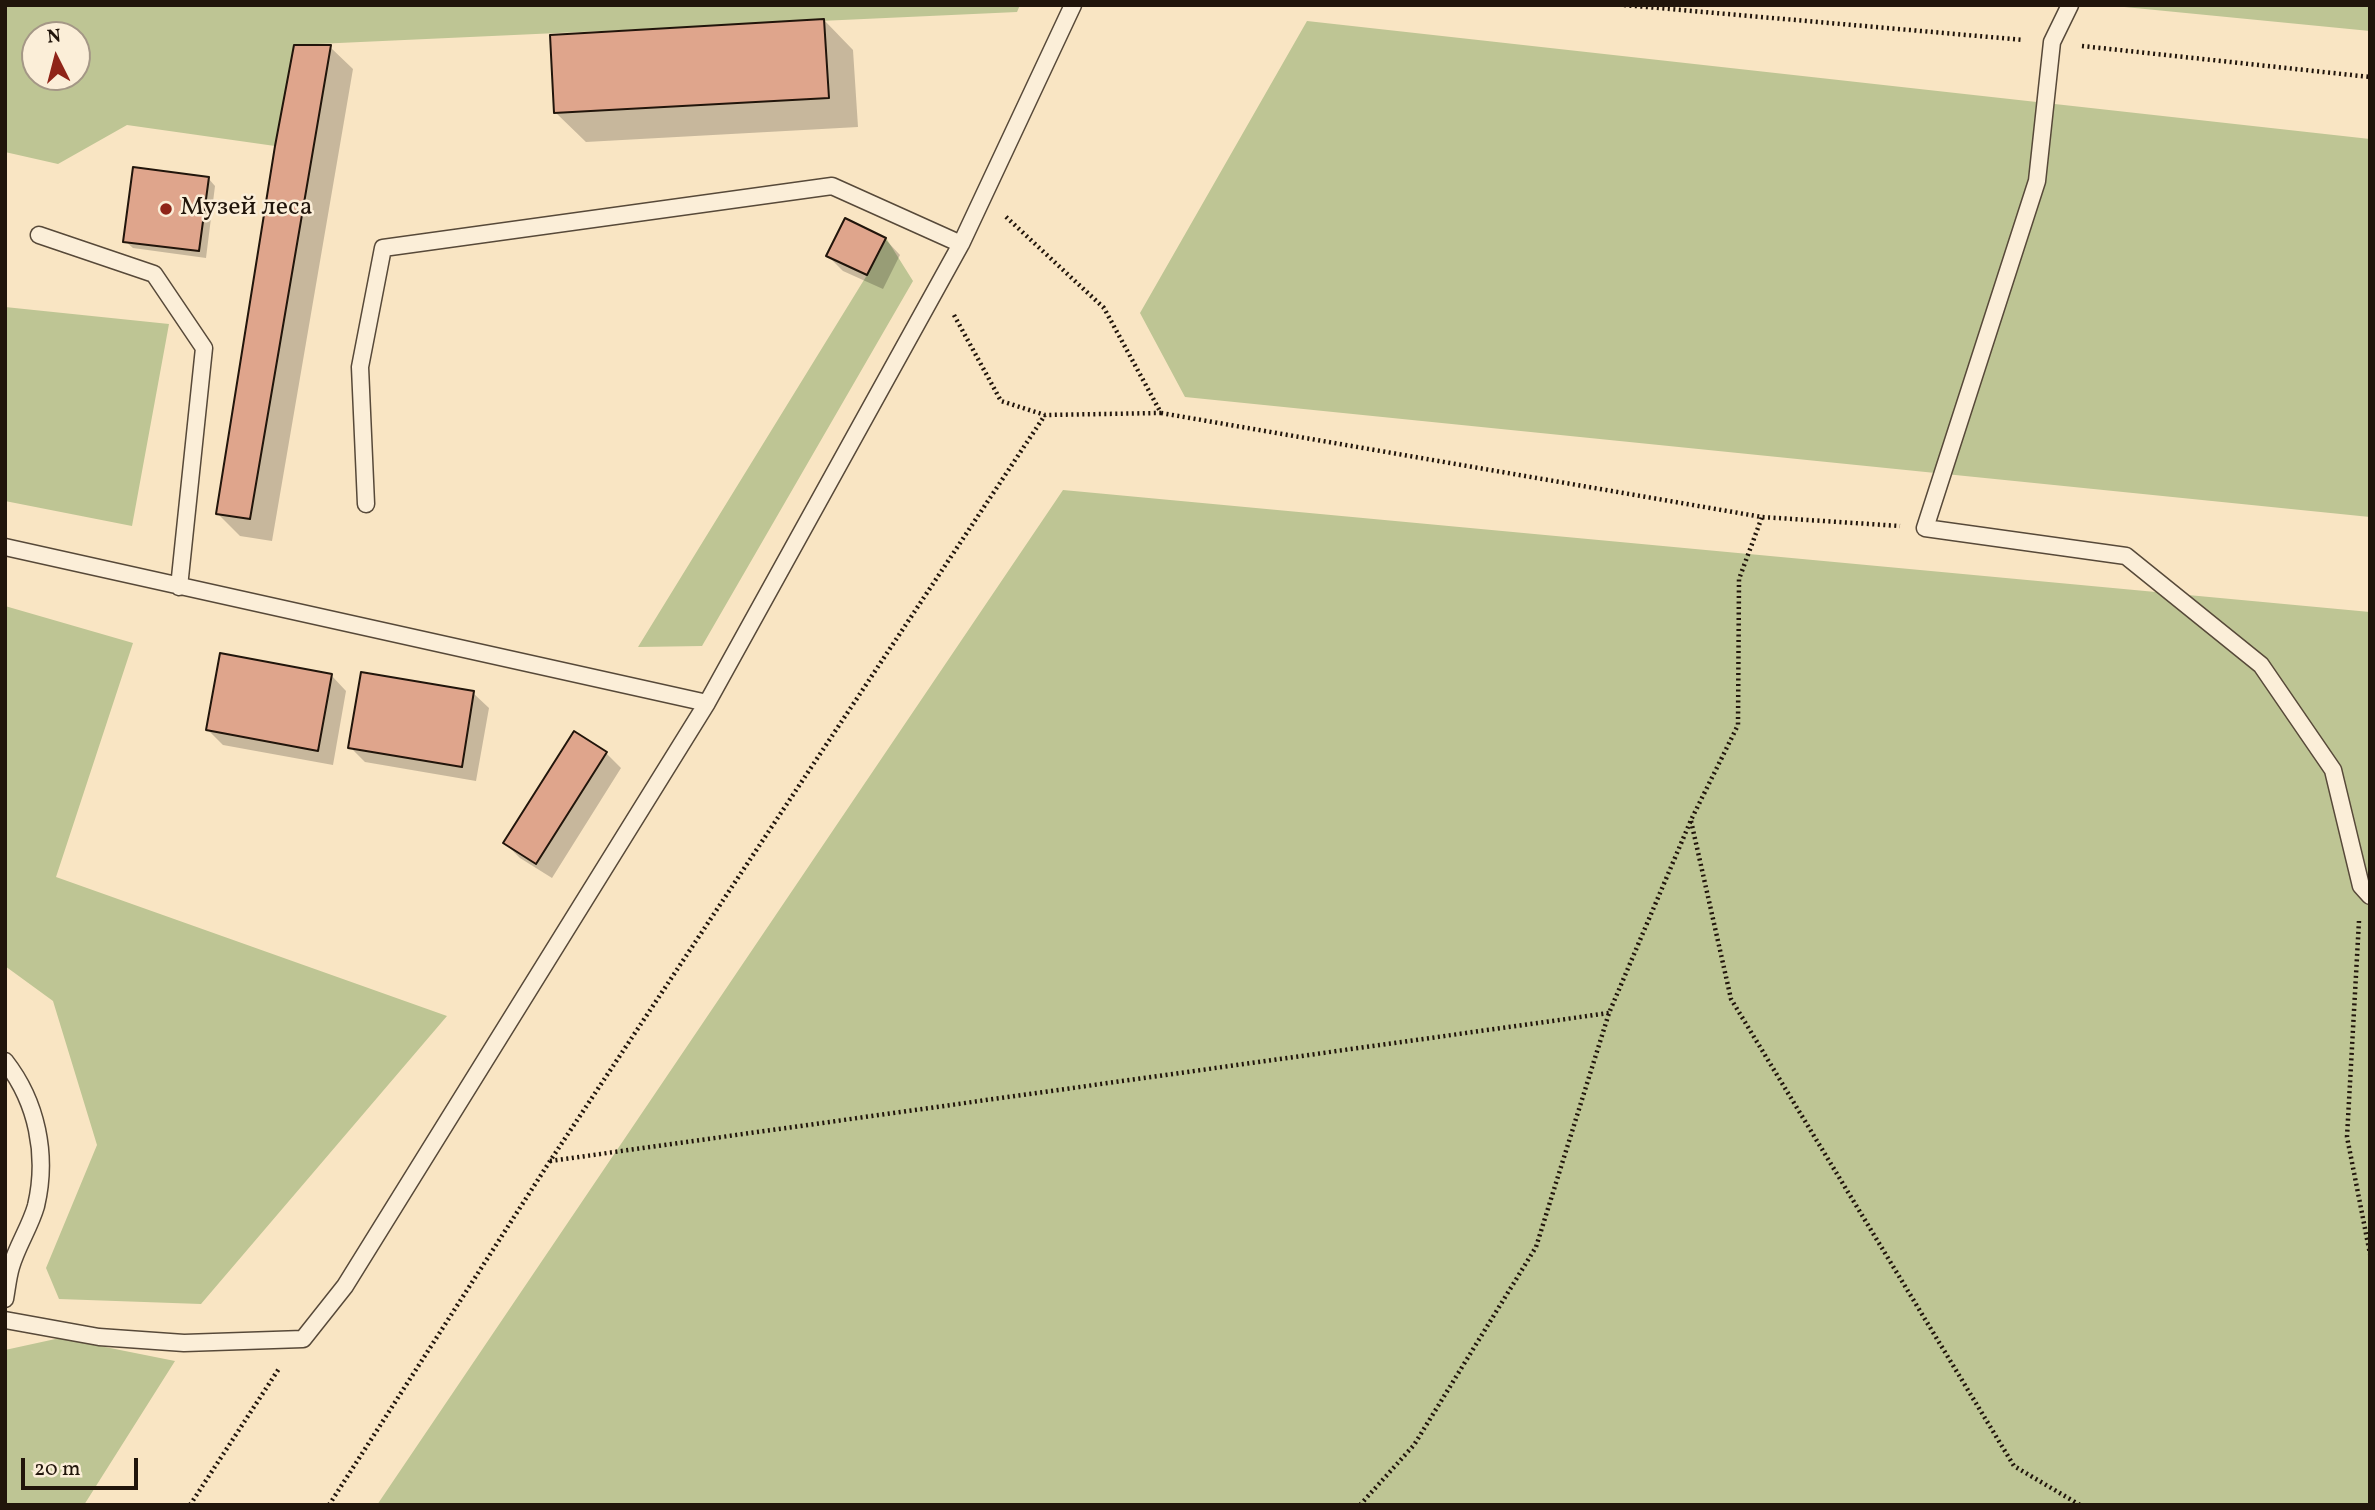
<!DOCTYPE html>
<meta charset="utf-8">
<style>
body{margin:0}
#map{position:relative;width:2375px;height:1510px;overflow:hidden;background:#f9e5c3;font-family:Vollkorn,serif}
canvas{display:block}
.frame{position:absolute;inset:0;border:7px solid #21150b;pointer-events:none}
.north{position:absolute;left:21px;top:21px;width:70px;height:70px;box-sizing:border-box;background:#fbeed8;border:2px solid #a49786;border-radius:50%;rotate:354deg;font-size:19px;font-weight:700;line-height:28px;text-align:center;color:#21150b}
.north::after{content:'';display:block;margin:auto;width:24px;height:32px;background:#8f2418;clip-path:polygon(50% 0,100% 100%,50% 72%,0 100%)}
.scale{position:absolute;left:21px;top:1458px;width:117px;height:32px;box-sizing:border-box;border:4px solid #21150b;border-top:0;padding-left:9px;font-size:21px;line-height:24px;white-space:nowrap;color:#21150b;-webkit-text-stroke:5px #fbeed8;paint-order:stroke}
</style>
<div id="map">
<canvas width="2375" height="1510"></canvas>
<div class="frame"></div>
<div class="north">N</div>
<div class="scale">20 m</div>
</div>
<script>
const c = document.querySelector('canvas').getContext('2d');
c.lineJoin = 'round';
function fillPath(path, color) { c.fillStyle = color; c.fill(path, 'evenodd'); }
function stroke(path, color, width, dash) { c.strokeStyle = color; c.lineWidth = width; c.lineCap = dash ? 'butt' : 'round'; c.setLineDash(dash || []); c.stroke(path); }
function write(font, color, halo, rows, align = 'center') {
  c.font = font + ' Vollkorn,serif'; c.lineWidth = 5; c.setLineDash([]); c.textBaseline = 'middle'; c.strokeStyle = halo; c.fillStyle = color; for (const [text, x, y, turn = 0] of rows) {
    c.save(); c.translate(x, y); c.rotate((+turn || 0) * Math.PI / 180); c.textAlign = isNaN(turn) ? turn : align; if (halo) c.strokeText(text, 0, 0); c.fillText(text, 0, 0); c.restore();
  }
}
const green = new Path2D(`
 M 5,5 L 1020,5 L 1017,12 L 295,45 L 275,146 L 127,125 L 58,164 L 5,152 ZM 35,35 L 77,35 L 77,77 L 35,77 Z
 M 2104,5 L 2370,5 L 2370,31 Z
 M 1307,21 L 2370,139 L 2370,517 L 1185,397 L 1140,313 Z
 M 886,238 L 913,281 L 702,646 L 638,647 L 867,275 Z
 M 5,307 L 169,324 L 132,526 L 5,501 Z
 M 1063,490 L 2370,612 L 2370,1505 L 377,1505 Z
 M 5,606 L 133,643 L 56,877 L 447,1016 L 201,1304 L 59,1299 L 46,1268 L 97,1145 L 53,1001 L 5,966 Z
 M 60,1338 L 175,1361 L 84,1505 L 5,1505 L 5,1350 Z`);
const shadow = new Path2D(`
 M 824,20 L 853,50 L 858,127 L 586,142 L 556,113 Z
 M 330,47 L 353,69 L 272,541 L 240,536 L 217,513 Z
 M 208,178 L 215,186 L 206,258 L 133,248 L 125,241 Z
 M 885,239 L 900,255 L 883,289 L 843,271 L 828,256 Z
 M 331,675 L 346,691 L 333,765 L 223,745 L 208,730 Z
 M 473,693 L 489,708 L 476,781 L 365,762 L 350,747 Z
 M 606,753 L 621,768 L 552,878 L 520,858 L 505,843 Z`);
const building = new Path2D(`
 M 824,19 L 829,98 L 554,113 L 550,35 Z
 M 294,45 L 331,45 L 250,519 L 216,514 L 275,146 Z
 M 133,167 L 209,177 L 199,251 L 123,242 Z
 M 845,218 L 886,238 L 867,275 L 826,256 Z
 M 220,653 L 332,674 L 318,751 L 206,730 Z
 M 361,672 L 474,691 L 462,767 L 348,748 Z
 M 574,731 L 607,752 L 536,864 L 503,843 Z`);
const path = new Path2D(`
 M 1624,5 L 2024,40
 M 2082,46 L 2370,77
 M 954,315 L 1001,401 L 1045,415 L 1161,413 L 1104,308 L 1004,215
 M 1161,413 L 1762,517 L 1900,526
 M 1691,821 L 1731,999 L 2014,1466 L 2080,1505
 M 2359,921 L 2347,1137 L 2370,1254
 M 550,1161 L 1609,1013
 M 190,1505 L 280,1367
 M 329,1505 L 550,1161 L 1045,415
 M 1360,1505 L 1414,1445 L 1536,1247 L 1609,1013 L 1691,820 L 1738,725 L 1739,579 L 1762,517`);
const service = new Path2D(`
 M 2070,5 L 2052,42 L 2037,181 L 1925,528 L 2126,556 L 2261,665 L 2333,770 L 2361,886 L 2370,896
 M 39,235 L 154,274 L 204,348 L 179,587
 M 366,504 L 360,367 L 383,248 L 832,186 L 961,244
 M 5,547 L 707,703
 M 5,1061 C 37,1102 48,1155 36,1206 C 30,1227 17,1246 11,1267 C 8,1277 7,1288 5,1299
 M 5,1320 L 99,1337 L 184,1343 L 303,1339 L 345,1286 L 707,703 L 961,244 L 1073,5`);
const markers = [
 [166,209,7,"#8f2418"]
];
const poiNames = [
 ["Музей леса",180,209]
];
fillPath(green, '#bec594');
fillPath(shadow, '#0003');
fillPath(building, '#dfa58c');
stroke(building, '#21150b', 2);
stroke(service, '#574939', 19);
stroke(path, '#21150b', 4.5, [2, 3.5]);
stroke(service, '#fbeed8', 16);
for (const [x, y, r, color] of markers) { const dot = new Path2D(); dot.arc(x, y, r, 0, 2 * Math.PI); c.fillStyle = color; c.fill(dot); stroke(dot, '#fbeed8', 2.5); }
write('26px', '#21150b', '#fbeed8', poiNames, 'left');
</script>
